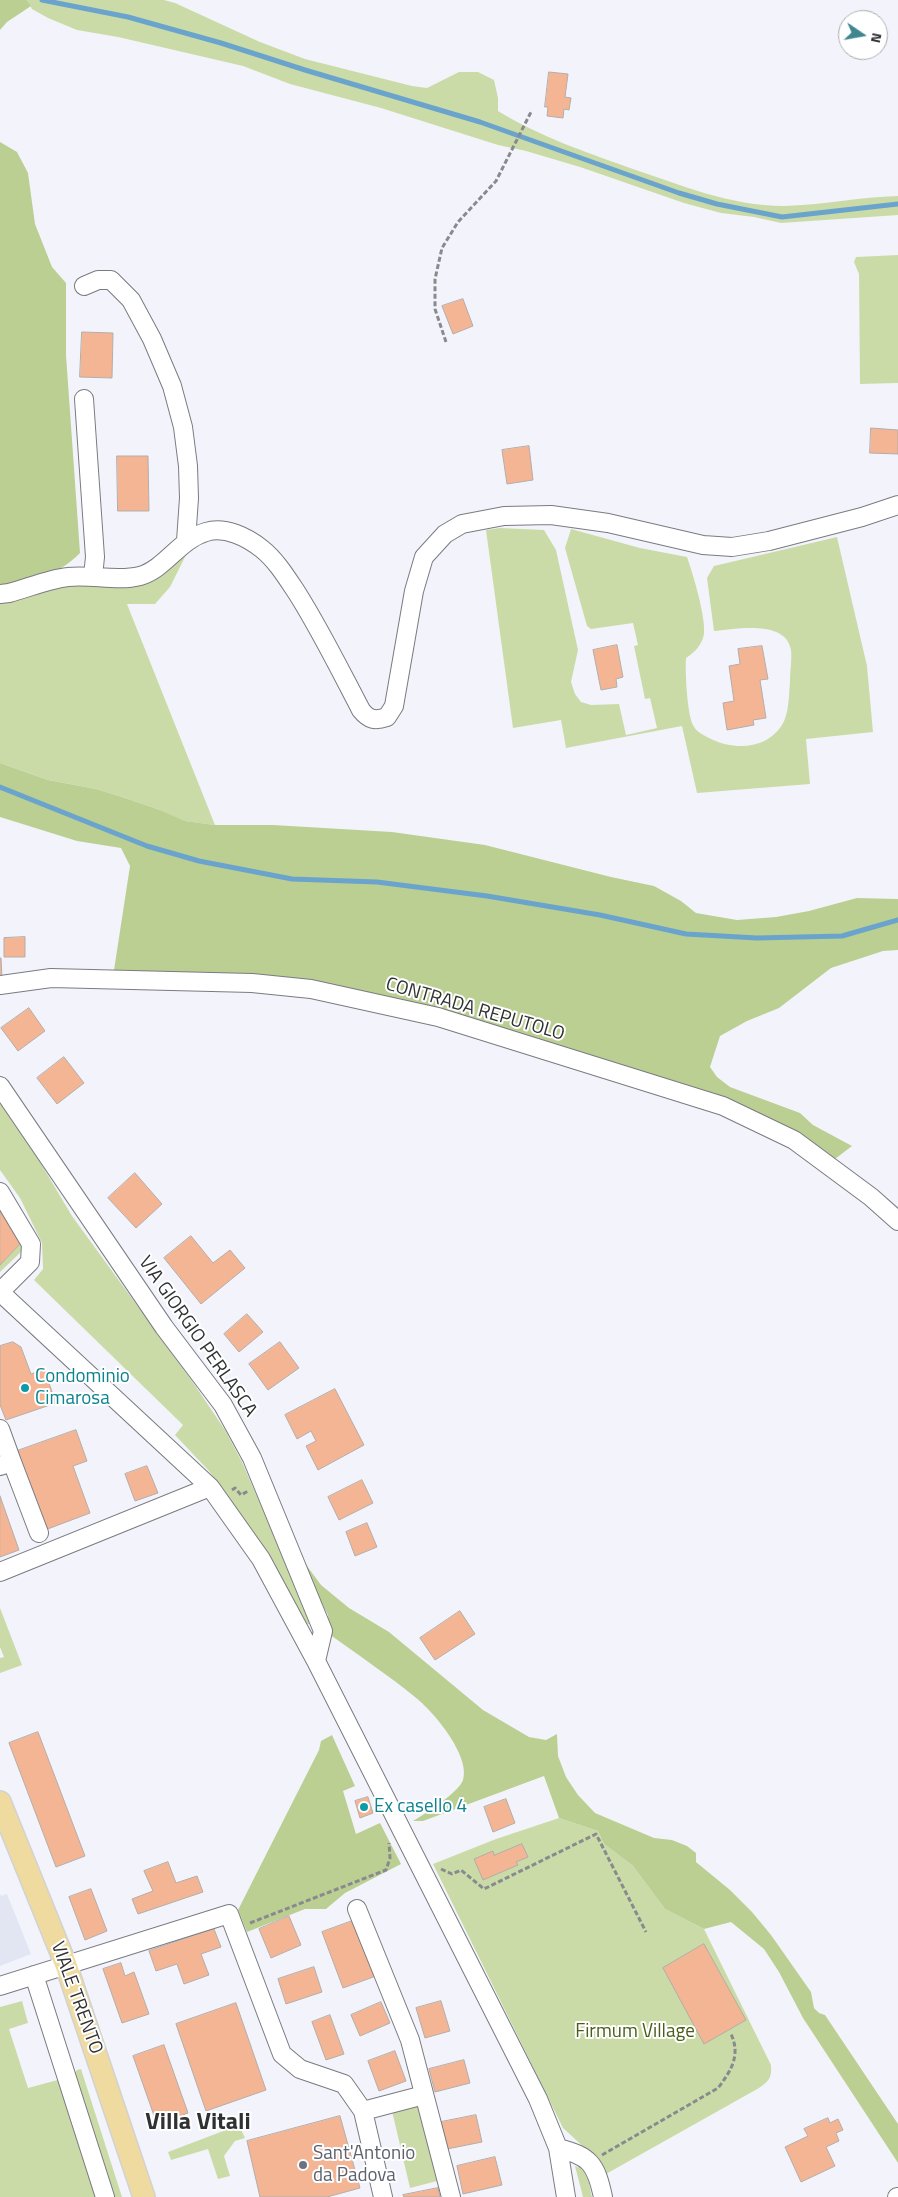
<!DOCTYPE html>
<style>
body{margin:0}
#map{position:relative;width:898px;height:2197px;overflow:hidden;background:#f3f4fb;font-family:"Titillium Web",sans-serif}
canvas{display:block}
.north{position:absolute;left:838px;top:10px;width:50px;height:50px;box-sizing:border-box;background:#fff;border:1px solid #acadad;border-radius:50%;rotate:102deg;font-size:14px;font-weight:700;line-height:20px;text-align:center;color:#303133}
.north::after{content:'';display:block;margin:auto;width:18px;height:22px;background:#408690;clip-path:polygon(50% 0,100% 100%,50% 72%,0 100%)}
</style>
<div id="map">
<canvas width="898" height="2197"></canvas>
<div class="north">N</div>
</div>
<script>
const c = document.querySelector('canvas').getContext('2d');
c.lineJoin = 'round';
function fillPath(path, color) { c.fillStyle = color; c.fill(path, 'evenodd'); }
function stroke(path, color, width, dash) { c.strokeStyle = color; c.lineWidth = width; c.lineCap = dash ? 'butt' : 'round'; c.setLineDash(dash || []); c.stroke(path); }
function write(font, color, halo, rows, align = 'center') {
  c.font = font + ' "Titillium Web",sans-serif'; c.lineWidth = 4; c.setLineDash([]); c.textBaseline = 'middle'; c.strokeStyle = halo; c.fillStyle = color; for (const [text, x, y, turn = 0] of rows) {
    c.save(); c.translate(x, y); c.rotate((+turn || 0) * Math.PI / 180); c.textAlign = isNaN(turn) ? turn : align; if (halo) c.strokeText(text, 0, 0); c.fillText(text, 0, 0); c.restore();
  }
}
const built = new Path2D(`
 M 0,1894 L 1,1896 L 7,1894 L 31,1954 L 0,1966 Z`);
const green = new Path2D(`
 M 27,0 L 164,0 L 175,3 L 260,42 L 305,59 L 412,86 L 427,88 L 459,72 L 478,72 L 494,80 L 498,98 L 498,111 C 541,137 583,151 630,168 C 681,185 730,206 784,206 C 822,205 860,197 898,196 L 898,215 L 781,223 L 754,217 L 721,213 L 684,203 L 580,167 L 526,151 L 498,145 L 381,108 L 290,84 L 243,66 L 118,37 L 77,30 L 48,18 L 32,9 Z
 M 898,255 L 898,383 L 860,384 L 859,274 L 854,262 L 856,257 Z
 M 500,528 L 544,530 L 556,550 L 578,650 L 571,682 L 575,694 L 581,702 L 591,705 L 619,704 L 626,735 L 657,728 L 650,698 L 645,699 L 634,646 L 638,645 L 633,623 L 591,629 L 587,626 L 565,548 L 571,529 L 640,548 L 687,557 C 693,574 706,617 704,634 C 702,645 695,652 686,658 C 685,671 687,713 693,725 C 696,732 705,736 711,739 C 734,750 766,750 782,725 C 789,714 789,694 790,681 C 790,671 792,660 791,650 C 786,619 735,629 714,631 L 707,578 L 714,566 L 837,537 L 867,666 L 873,732 L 806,739 L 810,784 L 697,793 L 682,726 L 566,748 L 561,720 L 513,728 L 486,530 Z
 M 198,542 L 186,555 L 170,587 L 155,604 L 127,604 L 215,825 L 184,821 L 160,810 L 125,798 L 96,789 L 48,780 L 0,763 L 0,603 L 57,587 L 98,584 L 133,587 L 148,582 L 165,571 Z
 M 0,1102 L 34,1152 L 72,1216 L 192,1381 L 225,1430 L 242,1462 L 303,1602 L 310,1619 L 309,1624 L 307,1624 L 260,1541 L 209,1471 L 175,1435 L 183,1425 L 34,1280 L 43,1269 L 42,1243 L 20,1198 L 0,1170 Z
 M 22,1242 L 23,1250 L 0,1272 L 0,1265 Z
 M 0,1608 L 22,1665 L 0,1673 L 0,1658 L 4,1657 L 0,1647 Z
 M 559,1818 L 598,1831 L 604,1844 L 633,1866 L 665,1909 L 704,1929 L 771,2065 C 772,2078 769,2081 759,2088 L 606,2174 L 588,2151 L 563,2128 L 433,1864 L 496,1839 Z
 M 22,2001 L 28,2023 L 9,2029 L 28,2088 L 65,2078 L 102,2197 L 0,2197 L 0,2007 Z
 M 81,2069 L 122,2197 L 110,2197 L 73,2075 L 77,2070 Z
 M 422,2103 L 441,2180 L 410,2188 L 392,2111 Z
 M 239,2125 L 245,2138 L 235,2141 L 224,2156 L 230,2176 L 218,2179 L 208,2149 L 171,2160 L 168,2152 Z
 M 575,2166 C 589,2170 589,2185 592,2197 L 583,2197 Z`);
const forest = new Path2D(`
 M 0,0 L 27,0 L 31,6 L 7,22 L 0,30 Z
 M 0,142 L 17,152 L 28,173 L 35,224 L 52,267 L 66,283 L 66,355 L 80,553 C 59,575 29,583 0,591 Z
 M 0,763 L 48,780 L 96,789 L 125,798 L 160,810 L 185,821 L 215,825 L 273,825 L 392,832 L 485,845 L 611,877 L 654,886 L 681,901 L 696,913 L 737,920 L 776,917 L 809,911 L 857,898 L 898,899 L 898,950 L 883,951 L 831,968 L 779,1008 L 747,1021 L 720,1036 L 710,1067 L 717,1077 L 730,1087 L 800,1113 L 813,1125 L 852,1146 L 835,1159 L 795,1133 L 567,1052 L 205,976 L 114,970 L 130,866 L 121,848 L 77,841 L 0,817 Z
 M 293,1547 L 321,1585 L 349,1608 L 389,1632 L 483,1710 L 529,1737 L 546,1740 L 557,1734 L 558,1756 L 566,1777 L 578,1795 L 595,1813 L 654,1838 L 672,1840 L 687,1846 L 696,1853 L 696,1862 L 730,1890 L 752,1912 L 771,1935 L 811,1992 L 814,2008 L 819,2013 L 825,2015 L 898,2124 L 898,2163 L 803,2018 L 779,1972 L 764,1949 L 731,1922 L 704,1929 L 665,1909 L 633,1866 L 604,1844 L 598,1831 L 559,1818 L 544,1776 L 423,1821 L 413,1821 C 425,1814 459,1792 463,1780 C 471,1756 433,1711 415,1697 C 388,1675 358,1655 329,1634 L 328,1615 Z
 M 332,1735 L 355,1786 L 343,1791 L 356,1834 L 380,1823 L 401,1864 L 345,1893 L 326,1909 L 305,1909 L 247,1932 L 238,1910 L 319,1750 L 321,1741 Z`);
const stream = new Path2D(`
 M 42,0 L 128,17 L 221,43 L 305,70 L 480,122 L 679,193 L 717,204 L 782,217 L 898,204
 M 0,787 L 147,846 L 199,861 L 292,879 L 377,882 L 487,896 L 600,915 L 686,934 L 757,938 L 842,936 L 898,920`);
const building = new Path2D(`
 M 549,72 L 568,74 L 565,97 L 571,98 L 569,110 L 564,109 L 563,118 L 547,116 L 548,107 L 545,107 Z
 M 463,299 L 473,326 L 453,334 L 442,306 Z
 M 82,332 L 113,333 L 112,378 L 80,377 Z
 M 871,428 L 898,430 L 898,454 L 870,453 Z
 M 529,446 L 533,480 L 507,484 L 502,450 Z
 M 117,456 L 148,456 L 149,511 L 118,511 Z
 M 617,645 L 623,677 L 616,679 L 617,687 L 601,690 L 593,650 Z
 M 762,646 L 768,679 L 760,680 L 766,718 L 753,720 L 754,725 L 727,730 L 723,703 L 734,701 L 729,666 L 740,664 L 738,649 Z
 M 25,937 L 25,957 L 4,957 L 4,938 Z
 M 0,958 L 1,958 L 2,979 L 0,979 Z
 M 29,1008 L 45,1031 L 18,1051 L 1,1028 Z
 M 64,1057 L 84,1083 L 57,1104 L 37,1078 Z
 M 135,1173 L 162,1204 L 136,1228 L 108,1198 Z
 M 0,1207 L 22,1242 L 0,1265 Z
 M 191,1236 L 213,1263 L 230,1250 L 245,1268 L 201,1304 L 164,1258 Z
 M 247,1314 L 263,1332 L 239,1352 L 224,1334 Z
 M 13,1342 L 21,1347 L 31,1374 L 44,1369 L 56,1403 L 6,1420 L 0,1405 L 0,1346 Z
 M 280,1342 L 299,1368 L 268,1390 L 249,1364 Z
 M 335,1389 L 364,1445 L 318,1470 L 306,1446 L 316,1441 L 311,1431 L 297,1439 L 285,1415 Z
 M 76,1430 L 87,1461 L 73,1466 L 90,1513 L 45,1530 L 17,1451 Z
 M 147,1466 L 158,1493 L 135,1501 L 125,1474 Z
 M 362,1480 L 373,1503 L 339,1520 L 328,1497 Z
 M 0,1496 L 19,1550 L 0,1557 Z
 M 367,1523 L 377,1547 L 355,1556 L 346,1532 Z
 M 460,1611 L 475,1634 L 435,1660 L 420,1638 Z
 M 38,1732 L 85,1856 L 56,1867 L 9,1743 Z
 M 368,1797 L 373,1813 L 360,1818 L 355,1801 Z
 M 506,1799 L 515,1823 L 493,1832 L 484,1807 Z
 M 522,1844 L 528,1857 L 516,1862 L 518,1865 L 483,1880 L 474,1859 L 493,1851 L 494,1855 Z
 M 168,1862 L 176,1883 L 197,1876 L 203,1892 L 138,1914 L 132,1899 L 153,1891 L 144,1871 Z
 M 91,1889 L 107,1931 L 85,1940 L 69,1897 Z
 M 289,1916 L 301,1945 L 271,1958 L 259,1929 Z
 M 355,1920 L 376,1976 L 343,1988 L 322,1932 Z
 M 214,1929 L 221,1947 L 201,1954 L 209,1975 L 184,1984 L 177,1964 L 156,1971 L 149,1951 Z
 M 704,1944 L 746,2020 L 704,2044 L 663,1968 Z
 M 121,1963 L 125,1976 L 134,1972 L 149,2014 L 122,2023 L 103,1969 Z
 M 314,1967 L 322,1992 L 286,2004 L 278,1979 Z
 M 441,2001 L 450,2031 L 425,2038 L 416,2008 Z
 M 381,2002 L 390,2023 L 360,2036 L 351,2015 Z
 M 236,2003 L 266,2090 L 206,2111 L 176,2024 Z
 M 330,2015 L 344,2054 L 326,2060 L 312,2022 Z
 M 164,2045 L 188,2113 L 157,2124 L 133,2056 Z
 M 395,2051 L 406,2081 L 379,2091 L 368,2061 Z
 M 464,2060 L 470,2083 L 435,2092 L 429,2069 Z
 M 476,2115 L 482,2142 L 447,2149 L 441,2122 Z
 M 340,2116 L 360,2188 L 327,2197 L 260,2197 L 247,2141 Z
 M 828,2118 L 830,2123 L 838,2119 L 843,2130 L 836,2133 L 839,2141 L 826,2147 L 835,2166 L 801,2182 L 785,2147 L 808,2136 L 804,2129 Z
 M 495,2157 L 502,2185 L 463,2194 L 457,2166 Z
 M 438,2188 L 440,2197 L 404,2197 L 403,2195 Z`);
const path = new Path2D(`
 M 446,342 L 435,309 L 435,279 L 442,248 L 458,222 L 496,181 L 531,112
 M 232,1490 L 235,1488 L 241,1495 L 248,1491
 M 441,1869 L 452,1874 L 461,1870 L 484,1889 L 596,1834 L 646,1932
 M 250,1923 L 386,1870 L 390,1858 L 389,1843
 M 602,2155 L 718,2088 C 731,2071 741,2055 731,2034`);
const minor = new Path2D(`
 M 84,286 L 98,280 L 111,280 L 131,300 L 152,339 L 172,386 L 183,427 L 188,466 L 189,498 L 186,541
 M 84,399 L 95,557 L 93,576
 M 0,594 L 9,593 C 28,588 49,579 68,577 C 91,574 117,582 140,576 C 165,569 179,540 206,532 C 225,526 247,537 262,549 C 276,560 287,578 297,593 C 321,631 340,670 361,710 C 369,720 375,721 387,717 L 394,706 L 414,591 L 424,557 L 445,534 L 462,524 L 504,516 L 551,515 L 608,523 L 703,545 L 732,547 L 769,541 L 862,517 L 898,505
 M 0,985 L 51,978 L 252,983 L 311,989 L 438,1017 L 723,1106 L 794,1140 L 871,1197 L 898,1221
 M 0,1086 L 164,1327 L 223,1405 L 252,1458 L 323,1631 L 316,1661
 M 0,1192 L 31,1244 L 30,1262 L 0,1292
 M 0,1292 L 210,1487 L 261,1559 L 316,1661 L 538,2099 L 558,2148 L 566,2197
 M 0,1429 L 12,1462 L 0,1466
 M 12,1462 L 39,1533
 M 0,1572 L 210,1487
 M 357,1909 L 410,2040 L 451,2197
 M 34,1975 L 105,2197
 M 0,1986 L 229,1914 L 282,2054 L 300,2069 L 344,2084 L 363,2111 L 383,2197
 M 363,2111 L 424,2095
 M 558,2148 C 590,2156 596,2164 603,2197
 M 897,2197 L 898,2197`);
const major = new Path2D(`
 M 0,1802 L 66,1965 L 144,2197`);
const markers = [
 [25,1388,5,"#0f9aa8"],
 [364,1807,5,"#0f9aa8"],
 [303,2165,5,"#6b7280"]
];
const streetNames = [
 ["CONTRADA REPUTOLO",475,1010,16],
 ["VIA GIORGIO PERLASCA",197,1337,55],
 ["VIALE TRENTO",76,1998,70]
];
const cultureNames = [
 ["Condominio",35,1377],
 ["Cimarosa",35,1399],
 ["Ex casello 4",374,1807]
];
const parkNames = [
 ["Firmum Village",635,2032]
];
const worshipNames = [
 ["Sant'Antonio",313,2154],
 ["da Padova",313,2176]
];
const districtNames = [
 ["Villa Vitali",198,2123]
];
fillPath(built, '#e2e6f3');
fillPath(green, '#cadba8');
fillPath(forest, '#bbcf92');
stroke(stream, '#6aa4cd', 5);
fillPath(building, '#f4b595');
stroke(building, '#b3adaa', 1);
stroke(minor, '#7a7b81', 20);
stroke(major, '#d1d2d2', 24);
stroke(path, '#898a8e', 3, [5, 2.5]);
stroke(minor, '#fff', 18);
stroke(major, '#efdaa0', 21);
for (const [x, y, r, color] of markers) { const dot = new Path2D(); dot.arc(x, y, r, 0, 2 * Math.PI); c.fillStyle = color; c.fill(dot); stroke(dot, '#fff', 2); }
write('19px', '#303133', '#fff', streetNames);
write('19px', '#0d838f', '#fff', cultureNames, 'left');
write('19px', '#4b5c1b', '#fff', parkNames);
write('19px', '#5b616d', '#fff', worshipNames, 'left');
write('bold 24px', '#303133', '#fff', districtNames);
</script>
